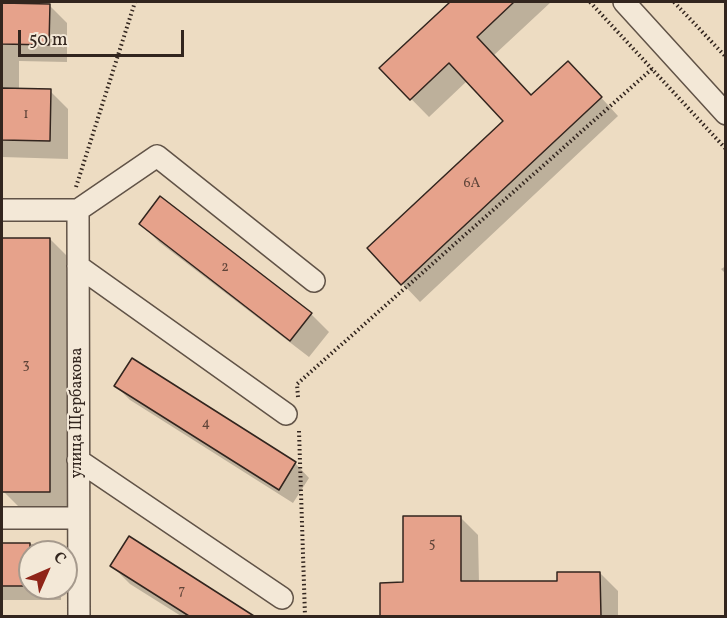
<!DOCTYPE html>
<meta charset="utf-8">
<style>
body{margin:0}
#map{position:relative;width:727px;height:618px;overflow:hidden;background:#eddcc2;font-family:Vollkorn,serif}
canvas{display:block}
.frame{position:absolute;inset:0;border:3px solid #32251e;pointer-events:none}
.north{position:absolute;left:18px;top:540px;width:60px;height:60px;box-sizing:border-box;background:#f3e8d7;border:2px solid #a69a8d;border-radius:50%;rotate:45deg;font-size:16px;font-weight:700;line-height:24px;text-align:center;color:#32251e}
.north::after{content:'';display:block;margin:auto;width:21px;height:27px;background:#8f2418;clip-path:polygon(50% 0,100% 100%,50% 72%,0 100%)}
.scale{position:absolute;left:18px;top:30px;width:166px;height:27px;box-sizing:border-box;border:3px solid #32251e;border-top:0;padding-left:8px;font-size:18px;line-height:21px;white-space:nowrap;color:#32251e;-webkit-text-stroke:4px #f3e8d7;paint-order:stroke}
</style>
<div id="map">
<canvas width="727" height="618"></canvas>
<div class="frame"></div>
<div class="north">С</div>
<div class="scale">50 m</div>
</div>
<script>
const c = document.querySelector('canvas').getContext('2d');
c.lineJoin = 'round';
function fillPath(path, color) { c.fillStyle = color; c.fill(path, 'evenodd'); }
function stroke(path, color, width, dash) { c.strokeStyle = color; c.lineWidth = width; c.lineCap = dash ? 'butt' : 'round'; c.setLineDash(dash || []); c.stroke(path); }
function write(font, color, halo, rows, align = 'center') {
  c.font = font + ' Vollkorn,serif'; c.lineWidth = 4.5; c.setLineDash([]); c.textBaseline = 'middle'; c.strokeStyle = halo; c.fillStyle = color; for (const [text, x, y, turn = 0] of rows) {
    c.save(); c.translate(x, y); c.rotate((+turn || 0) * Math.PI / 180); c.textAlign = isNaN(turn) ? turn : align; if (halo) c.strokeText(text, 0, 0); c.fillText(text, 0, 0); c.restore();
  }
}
const shadow = new Path2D(`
 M 452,2 L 551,2 L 493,56 L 532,97 L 586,81 L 618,116 L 420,302 L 369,248 L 505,121 L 467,81 L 429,117 L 381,68 Z
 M 2,4 L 49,5 L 67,23 L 67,62 L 19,61 L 19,90 L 50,91 L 68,109 L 68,159 L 2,157 Z
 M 141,224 L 311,314 L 329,332 L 309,357 L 159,242 Z
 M 50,239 L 68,257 L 67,510 L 21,509 L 3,491 Z
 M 726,266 L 726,274 L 721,269 Z
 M 133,360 L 295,463 L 309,478 L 293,503 L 130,400 L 116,386 Z
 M 460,517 L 478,535 L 479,583 L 558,582 L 600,573 L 618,591 L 618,616 L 381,616 L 381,584 L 405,584 Z
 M 129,538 L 252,616 L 181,616 L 130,584 L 112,566 Z
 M 2,544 L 47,544 L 55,552 L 30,552 L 30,588 L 61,588 L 61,600 L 2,600 Z`);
const building = new Path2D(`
 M 450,2 L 514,2 L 477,37 L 531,95 L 568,61 L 602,97 L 401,285 L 367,248 L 503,121 L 449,63 L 410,100 L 379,68 Z
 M 2,3 L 50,4 L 49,45 L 2,44 Z
 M 2,88 L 51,89 L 50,141 L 2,140 Z
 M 160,196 L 312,313 L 290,341 L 139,224 Z
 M 2,238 L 50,238 L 50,492 L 2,492 Z
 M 132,358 L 296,462 L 279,490 L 114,386 Z
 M 403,516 L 461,516 L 461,581 L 557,581 L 557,572 L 600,572 L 601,616 L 380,616 L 380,583 L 403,582 Z
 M 129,536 L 254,616 L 189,616 L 110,566 Z
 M 2,543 L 30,543 L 30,586 L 2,586 Z`);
const path = new Path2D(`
 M 590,2 L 726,149
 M 674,2 L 726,57
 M 76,187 L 135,2
 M 298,397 L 297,384 L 652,69
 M 299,431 L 305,616`);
const minor = new Path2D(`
 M 624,2 L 726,114
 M 2,210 L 78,210
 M 78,210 L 79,616
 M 78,210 L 157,156 L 314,281
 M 78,266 L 286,414
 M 78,460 L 282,598
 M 2,518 L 78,518`);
const numberNames = [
 ["1",26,115],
 ["6А",472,184],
 ["2",225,268],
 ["3",26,365],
 ["4",206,424],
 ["5",432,544],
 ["7",182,591]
];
const streetNames = [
 ["улица Щербакова",78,413,-90]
];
fillPath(shadow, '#0003');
fillPath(building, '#e6a28b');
stroke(building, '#32251e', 1.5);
stroke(minor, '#615347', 24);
stroke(path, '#32251e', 4, [1.5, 3]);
stroke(minor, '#f3e8d7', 21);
write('14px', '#5f4439', null, numberNames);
write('16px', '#32251e', '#f3e8d7', streetNames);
</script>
